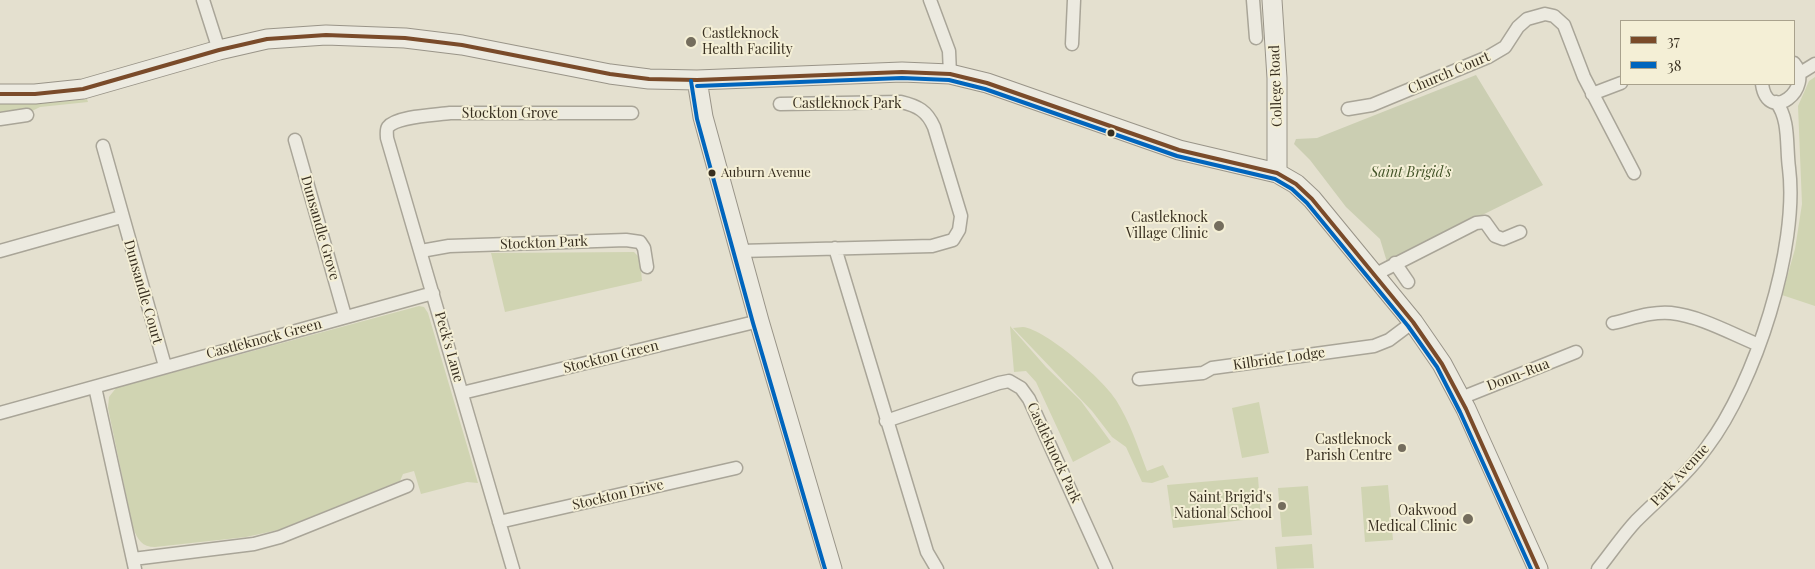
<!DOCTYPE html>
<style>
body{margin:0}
#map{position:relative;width:1815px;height:569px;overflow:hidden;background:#e4e0cf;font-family:"Playfair Display",serif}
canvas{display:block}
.legend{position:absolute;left:1620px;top:20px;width:175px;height:65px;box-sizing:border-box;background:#f4efd6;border:1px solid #a9a28d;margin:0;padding:6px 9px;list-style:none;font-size:15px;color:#382f20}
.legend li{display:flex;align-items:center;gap:10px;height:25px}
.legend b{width:25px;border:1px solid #a9a28d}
</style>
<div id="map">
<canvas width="1815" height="569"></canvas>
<ul class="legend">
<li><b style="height:6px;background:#7a4b2a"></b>37</li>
<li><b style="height:6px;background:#0065bd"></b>38</li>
</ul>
</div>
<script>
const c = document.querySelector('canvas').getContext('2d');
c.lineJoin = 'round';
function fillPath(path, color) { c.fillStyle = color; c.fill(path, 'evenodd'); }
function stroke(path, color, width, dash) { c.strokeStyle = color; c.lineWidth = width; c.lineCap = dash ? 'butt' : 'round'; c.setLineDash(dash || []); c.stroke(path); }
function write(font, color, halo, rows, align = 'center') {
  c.font = font + ' "Playfair Display",serif'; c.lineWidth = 4; c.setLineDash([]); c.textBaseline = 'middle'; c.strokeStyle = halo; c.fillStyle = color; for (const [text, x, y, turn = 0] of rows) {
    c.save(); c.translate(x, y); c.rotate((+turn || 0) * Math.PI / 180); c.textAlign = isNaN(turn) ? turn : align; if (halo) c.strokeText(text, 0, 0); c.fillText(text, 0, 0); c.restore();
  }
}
const green = new Path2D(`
 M 1815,77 L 1815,306 L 1782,295 L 1795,249 L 1802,204 L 1798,106 L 1809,81 Z
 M 87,99 L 88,102 L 40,107 L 30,112 L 0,114 L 0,104 L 35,104 Z
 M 634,252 L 640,258 L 642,281 L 505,312 L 491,253 Z
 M 419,306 L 424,307 L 428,313 L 478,483 L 467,482 L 421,494 L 414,471 L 403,474 L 400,481 L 278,530 L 246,537 L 155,547 C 142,547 138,540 133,528 L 108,408 L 109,397 L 116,388 Z
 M 1010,326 L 1046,367 L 1081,401 L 1111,442 L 1073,462 L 1036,382 L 1026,371 L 1014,372 Z
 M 1023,327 C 1045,329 1104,380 1116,400 C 1130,422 1138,447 1147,471 L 1163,465 L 1169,477 L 1152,483 L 1142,482 L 1126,447 L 1112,437 L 1092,411 L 1013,328 Z
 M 1259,402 L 1269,453 L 1242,458 L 1232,408 Z
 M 1258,477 L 1261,518 L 1173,528 L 1167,485 Z
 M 1388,485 L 1393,540 L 1365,542 L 1361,487 Z
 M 1308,486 L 1312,535 L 1282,537 L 1278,488 Z
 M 1312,544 L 1314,568 L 1277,569 L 1275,547 Z`);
const cemetery = new Path2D(`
 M 1476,75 L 1543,185 L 1387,262 L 1380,239 L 1346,207 L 1310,160 L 1294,144 L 1296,139 L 1317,138 Z`);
const street = new Path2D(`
 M 203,0 L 219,50
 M 930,0 L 949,51 L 950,74
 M 1253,0 L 1256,38
 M 1072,44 L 1074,0
 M 1802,72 L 1815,64
 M 1762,84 C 1768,126 1815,88 1794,63
 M 1592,94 L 1621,83
 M 1348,109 L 1372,105 L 1488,57 L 1505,47 L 1518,27 L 1527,19 L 1545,14 L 1554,16 L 1564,25 L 1584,77 L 1634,173
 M 0,119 L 27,115
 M 295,140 L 345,316
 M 103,146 L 165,366
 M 835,248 L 927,552 L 937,569
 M 0,251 L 121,217
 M 421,251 L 449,246 L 626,240 L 640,242 L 644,248 L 647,267
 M 740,251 L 932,246 L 953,240 L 959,230 L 961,216 L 934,127 C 927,111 918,106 901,102 L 780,104
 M 1395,263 L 1408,282
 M 1374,275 L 1476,223 L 1485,222 L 1495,236 L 1503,239 L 1520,232
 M 1613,323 C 1631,319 1652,311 1671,313 C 1700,316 1732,334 1759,345
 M 1139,379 L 1203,373 L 1212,368 L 1374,346 L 1389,340 L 1413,322
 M 95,387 L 135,569
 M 462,393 L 759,321
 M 1461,398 L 1576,352
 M 0,413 L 433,293
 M 886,421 L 999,383 L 1009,381 L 1021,388 L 1029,399 L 1106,569
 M 499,522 L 736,468
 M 133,559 L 254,544 L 280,537 L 407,486
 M 513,569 L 387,138 C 387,135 386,130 388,127 C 397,116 436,115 450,113 L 632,113
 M 1598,569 C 1611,553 1622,536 1636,521 C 1660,497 1687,475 1707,447 C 1755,384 1799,247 1789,168 C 1786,147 1790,119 1776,102`);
const secondary = new Path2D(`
 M 1272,0 L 1277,78 L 1277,173
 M 697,80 L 703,117 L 759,321 L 832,569
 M 0,94 L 35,94 L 83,89 L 219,50 L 267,39 L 326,35 L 405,38 L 462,45 L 610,74 L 649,79 L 697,80 L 902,72 L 950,74 L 987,83 L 1179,150 L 1277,173 L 1296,184 L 1312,199 L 1413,322 L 1442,364 L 1466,409 L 1538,569`);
const bus1 = new Path2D(`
 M 0,94 L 35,94 L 83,89 L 219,50 L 267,39 L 326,35 L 405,38 L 462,45 L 610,74 L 649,79 L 697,80 L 902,72 L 950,74 L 987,83 L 1179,150 L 1277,173 L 1296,184 L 1312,199 L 1413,322 L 1442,364 L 1466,409 L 1538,569`);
const bus2 = new Path2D(`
 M 691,81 L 697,119 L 753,323 L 825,569
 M 697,86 L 902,78 L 949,80 L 985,89 L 1177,156 L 1275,179 L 1292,189 L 1307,203 L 1408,326 L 1437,367 L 1460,412 L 1531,569`);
const markers = [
 [691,42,6,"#746d5d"],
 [1111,133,4.5,"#382f20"],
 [712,173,4.5,"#382f20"],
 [1219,226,6,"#746d5d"],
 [1402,448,5,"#746d5d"],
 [1282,506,5,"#746d5d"],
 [1468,519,6,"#746d5d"]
];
const busNames = [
 ["Auburn Avenue",721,173]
];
const poiNames = [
 ["Castleknock",702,34,"left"],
 ["Health Facility",702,50,"left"],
 ["Castleknock",1208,218],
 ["Village Clinic",1208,234],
 ["Castleknock",1392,440],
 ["Parish Centre",1392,456],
 ["Saint Brigid's",1272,498],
 ["National School",1272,514],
 ["Oakwood",1457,511],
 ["Medical Clinic",1457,527]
];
const streetNames = [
 ["Church Court",1449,73,-23],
 ["College Road",1276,86,-92],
 ["Castleknock Park",847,104],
 ["Stockton Grove",510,114],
 ["Dunsandle Grove",320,228,74],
 ["Stockton Park",544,243,-2],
 ["Dunsandle Court",143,292,74],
 ["Castleknock Green",264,339,-15],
 ["Peck's Lane",449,347,74],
 ["Stockton Green",611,357,-14],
 ["Kilbride Lodge",1279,359,-8],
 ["Donn-Rua",1518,375,-21],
 ["Castleknock Park",1054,453,65],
 ["Park Avenue",1680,475,-47],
 ["Stockton Drive",618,495,-13]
];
const parkNames = [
 ["Saint Brigid's",1411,173]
];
fillPath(green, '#d0d4b2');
fillPath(cemetery, '#cbceb2');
stroke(street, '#a9a598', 15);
stroke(secondary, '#999488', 21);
stroke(street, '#eceae0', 12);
stroke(secondary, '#eceae0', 19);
stroke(bus1, '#7a4b2a', 4);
stroke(bus2, '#0065bd', 4);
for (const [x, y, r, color] of markers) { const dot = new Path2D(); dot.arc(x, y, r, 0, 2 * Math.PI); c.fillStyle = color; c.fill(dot); stroke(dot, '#f4efd6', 2); }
write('13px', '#382f20', '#f4efd6', busNames, 'left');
write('14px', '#382f20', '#f4efd6', poiNames, 'right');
write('14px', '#382f20', '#f4efd6', streetNames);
write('italic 14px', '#435428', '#f4efd6', parkNames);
</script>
